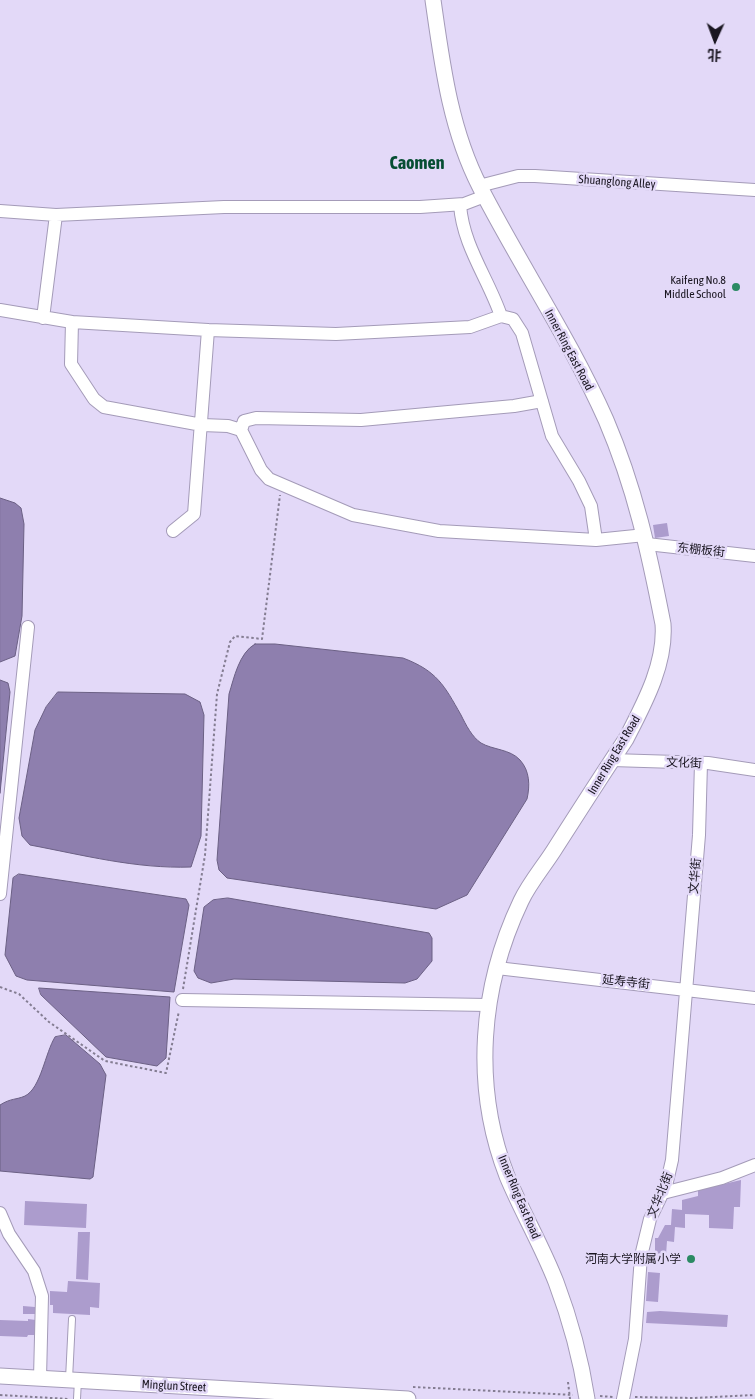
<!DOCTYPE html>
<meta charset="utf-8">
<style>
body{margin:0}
#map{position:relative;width:755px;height:1399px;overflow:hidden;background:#e3d9f8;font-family:"Asap Condensed","Noto Sans SC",sans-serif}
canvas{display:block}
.north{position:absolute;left:690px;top:15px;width:50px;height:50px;-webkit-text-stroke:4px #e3d9f8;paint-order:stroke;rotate:182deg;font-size:14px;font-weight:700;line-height:20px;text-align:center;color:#1a1621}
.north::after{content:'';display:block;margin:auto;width:18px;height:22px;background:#1a1621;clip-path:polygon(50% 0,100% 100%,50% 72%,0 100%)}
</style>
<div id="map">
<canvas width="755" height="1399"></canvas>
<div class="north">北</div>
</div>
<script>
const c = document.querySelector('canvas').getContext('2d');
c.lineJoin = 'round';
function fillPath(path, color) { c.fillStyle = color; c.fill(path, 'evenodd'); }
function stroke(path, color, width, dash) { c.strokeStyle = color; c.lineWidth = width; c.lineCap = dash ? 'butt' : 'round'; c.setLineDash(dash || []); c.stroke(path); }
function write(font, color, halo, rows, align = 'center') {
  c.font = font + ' "Asap Condensed","Noto Sans SC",sans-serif'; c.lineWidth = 5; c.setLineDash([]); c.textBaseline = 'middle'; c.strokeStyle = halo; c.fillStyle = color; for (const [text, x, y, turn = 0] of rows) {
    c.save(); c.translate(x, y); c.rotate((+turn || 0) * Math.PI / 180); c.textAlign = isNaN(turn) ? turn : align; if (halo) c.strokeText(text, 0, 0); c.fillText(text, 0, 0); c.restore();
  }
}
const water = new Path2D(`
 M 0,498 L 15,503 L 21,508 L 24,524 L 22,616 L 15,656 L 0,662 Z
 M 255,644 L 275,644 L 403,658 C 437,671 444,685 461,715 C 466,725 472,737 481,743 C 493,750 510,749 520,760 C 530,771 530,786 527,799 L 467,895 L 436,909 L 227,878 L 219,870 L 217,860 L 229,694 C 234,678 239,653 255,644 Z
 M 0,680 L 8,683 L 10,692 L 0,793 Z
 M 58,692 L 185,694 L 200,702 L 204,715 L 201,836 L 191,867 C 136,869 83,855 30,845 L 22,836 L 19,818 L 35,730 L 46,707 Z
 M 19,874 L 186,899 L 189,905 L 174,992 L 27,980 L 16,976 L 5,955 L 13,878 Z
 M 228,898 L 429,933 L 432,938 L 432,961 L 417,979 L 405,983 L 234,979 L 211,983 L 198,978 L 194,971 L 204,907 L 213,900 Z
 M 39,988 L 170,997 L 166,1058 L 157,1066 L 106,1057 L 41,995 Z
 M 66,1035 L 100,1064 L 106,1075 L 93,1177 L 90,1179 L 0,1171 L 0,1105 C 11,1098 16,1100 25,1096 C 41,1088 45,1053 55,1037 Z`);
const building = new Path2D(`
 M 667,523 L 669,536 L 655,538 L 653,525 Z
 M 741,1180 L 740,1207 L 734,1207 L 733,1229 L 709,1228 L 709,1215 L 685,1214 L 685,1228 L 675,1227 L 674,1242 L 667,1241 L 666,1255 L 664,1259 L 651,1258 L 651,1252 L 655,1252 L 655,1238 L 658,1238 L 665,1225 L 671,1225 L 672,1209 L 682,1210 L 682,1200 L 698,1196 L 698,1190 Z
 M 25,1201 L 87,1204 L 86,1228 L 24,1225 Z
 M 78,1232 L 90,1232 L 88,1280 L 76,1279 Z
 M 648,1272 L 660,1273 L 658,1302 L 646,1301 Z
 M 68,1281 L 100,1283 L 99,1308 L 90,1307 L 90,1315 L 53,1313 L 53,1305 L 50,1305 L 50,1291 L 67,1292 Z
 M 23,1306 L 35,1307 L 35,1314 L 23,1314 Z
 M 660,1311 L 728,1315 L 727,1327 L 646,1323 L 647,1312 Z
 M 28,1319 L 36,1320 L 36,1335 L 28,1335 L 27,1337 L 0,1336 L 0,1320 L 28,1321 Z`);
const path = new Path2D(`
 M 0,987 L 19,994 L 49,1022 L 105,1061 L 166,1073 L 179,1011
 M 183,989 L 205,855 L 217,694 L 230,642 L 235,636 L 262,639 L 280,495
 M 568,1382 L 570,1399
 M 413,1387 L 573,1395
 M 0,1395 L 69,1399
 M 600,1396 L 613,1397
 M 635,1397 L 694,1398 L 755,1395`);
const service = new Path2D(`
 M 69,1379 L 72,1319
 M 77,1399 L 78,1380`);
const minor = new Path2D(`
 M 479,186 L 518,176 L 535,176 L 755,190
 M 460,205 C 463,246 488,278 501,316 L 513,319 L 522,333 L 552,436 L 579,481 L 591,506 L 596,540
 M 0,211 L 56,215 L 224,207 L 420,207 L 464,204 L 485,196
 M 0,310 L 72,322 L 71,364 L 94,399 L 104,407 L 202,425 L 228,426 L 241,430 L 261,470 L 269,479 L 353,515 L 439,531 L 596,540 L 645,535
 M 43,318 L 56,215
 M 72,322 L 208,330 L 336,334 L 470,327 L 501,316
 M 241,430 L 244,421 L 256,418 L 361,420 L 514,406 L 542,401
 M 173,531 L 194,514 L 208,330
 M 647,544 L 755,556
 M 612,760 L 708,763 L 755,770
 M 0,894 L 28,627
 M 497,968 L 755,998
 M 182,1000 L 488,1005
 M 663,1193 L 722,1178 L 755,1165
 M 0,1213 L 9,1234 L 34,1271 L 42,1296 L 40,1378
 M 623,1399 L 635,1339 L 641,1256 L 650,1219 L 666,1186 L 672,1160 L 699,835 L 701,763`);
const tertiary = new Path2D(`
 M 433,0 C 442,63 450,129 480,187 C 520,265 570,339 606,420 C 635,488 649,552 663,624 C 666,664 644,704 626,739 C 602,775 579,811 556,847 C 545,865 530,882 521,901 C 480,987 472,1086 507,1176 C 522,1212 542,1246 556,1282 C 570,1319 581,1360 587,1399
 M 0,1376 L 408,1399`);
const markers = [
 [736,287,5,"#2b8a63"],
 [691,1259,5,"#2b8a63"]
];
const streetNames = [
 ["Shuanglong Alley",617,182,4],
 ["Inner Ring East Road",569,350,62],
 ["东棚板街",701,550,6],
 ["Inner Ring East Road",614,755,-59],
 ["文化街",684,763,2],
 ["文华街",695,876,-85],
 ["延寿寺街",626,982,6],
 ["文华北街",660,1195,-68],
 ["Inner Ring East Road",519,1197,67],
 ["Minglun Street",174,1386,3]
];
const poiNames = [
 ["Kaifeng No.8",726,280],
 ["Middle School",726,294],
 ["河南大学附属小学",681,1259]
];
const districtNames = [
 ["Caomen",417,163]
];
fillPath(water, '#8e7fae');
stroke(water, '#6b6084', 1);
fillPath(building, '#ac9ccd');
stroke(service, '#a49bb8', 8);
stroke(minor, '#a49bb8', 14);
stroke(tertiary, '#a49bb8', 17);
stroke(path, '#847d92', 2, [2.5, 2.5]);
stroke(service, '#fff', 6);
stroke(minor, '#fff', 12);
stroke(tertiary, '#fff', 15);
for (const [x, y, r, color] of markers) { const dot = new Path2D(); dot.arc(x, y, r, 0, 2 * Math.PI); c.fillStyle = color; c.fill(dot); stroke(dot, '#e3d9f8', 2); }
write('12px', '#1a1621', '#e3d9f8', streetNames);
write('12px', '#1a1621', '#e3d9f8', poiNames, 'right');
write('bold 18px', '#064e33', '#e3d9f8', districtNames);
</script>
